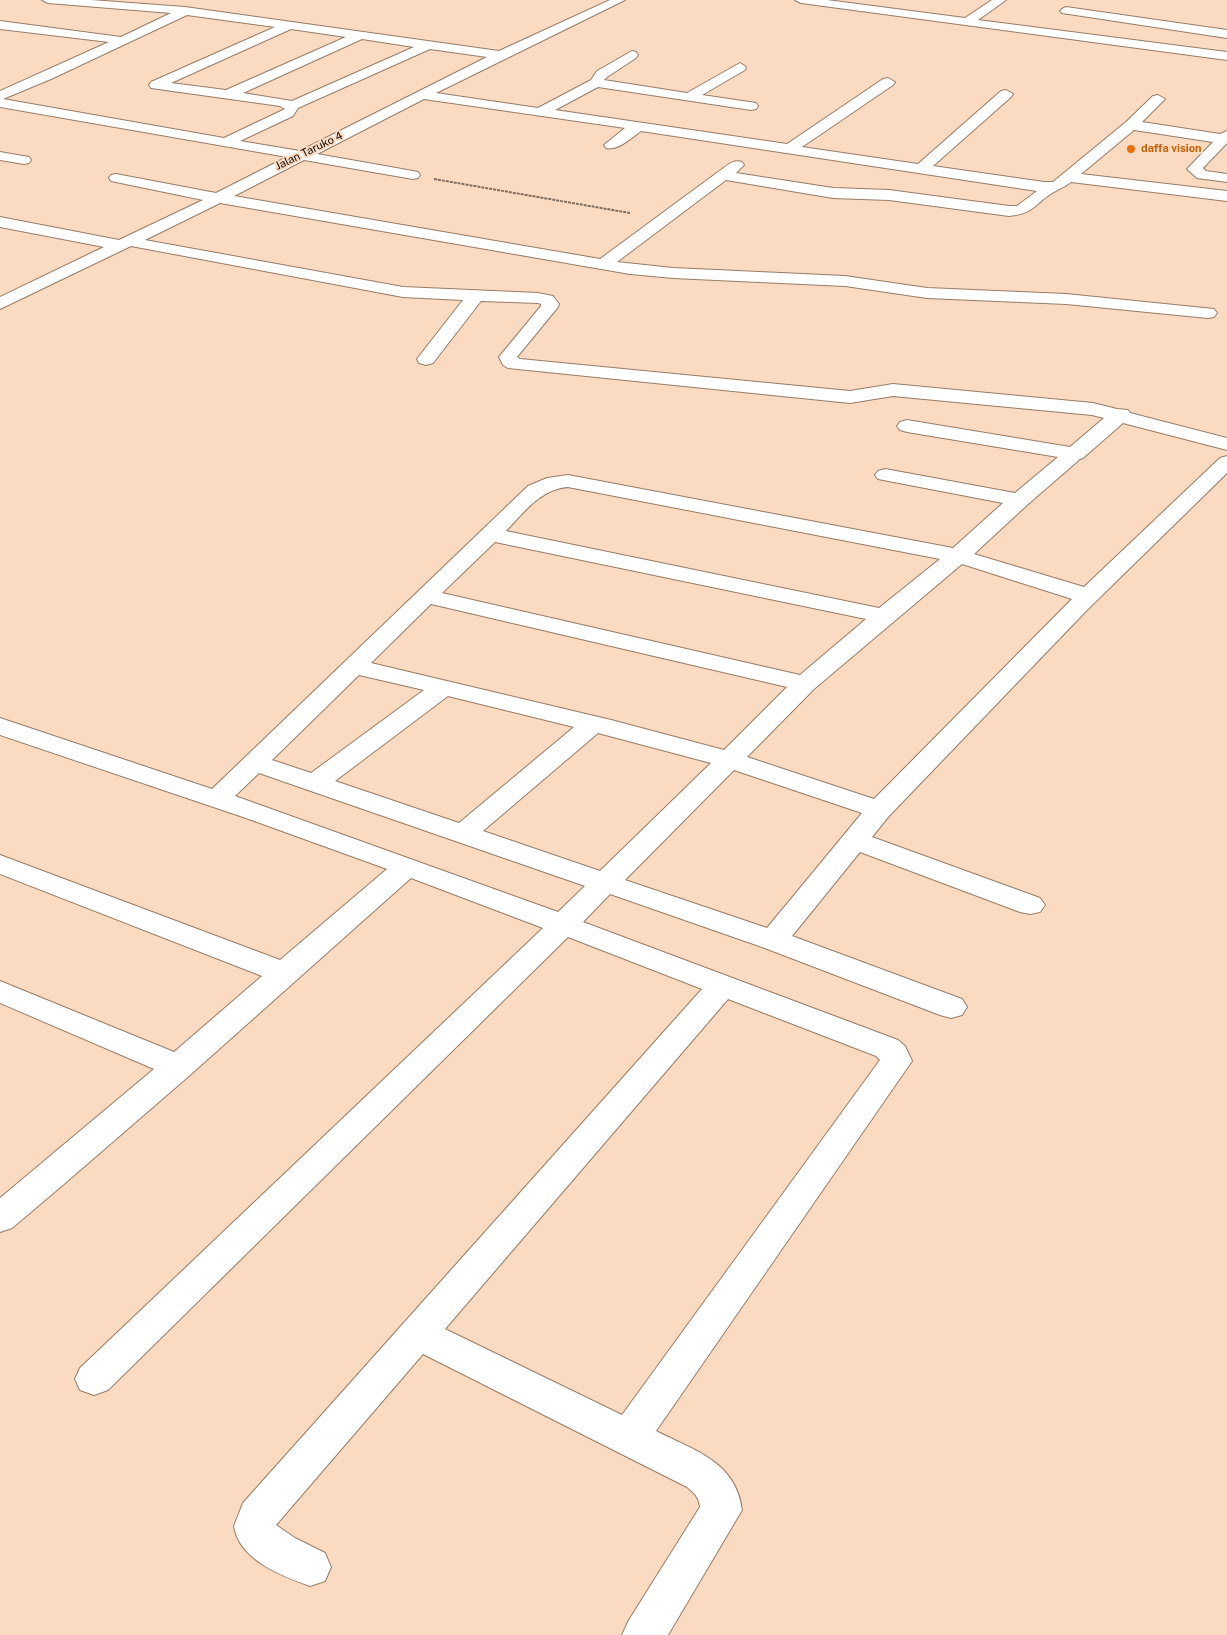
<!DOCTYPE html>
<style>
body{margin:0}
canvas{display:block;background:#fadac1}
</style>
<canvas width="1227" height="1635"></canvas>
<script>
const c = document.querySelector('canvas').getContext('2d');
c.lineJoin = 'round';
function stroke(path, color, width, dash) { c.strokeStyle = color; c.lineWidth = width; c.lineCap = dash ? 'butt' : 'round'; c.setLineDash(dash || []); c.stroke(path); }
function fillPath(path, color) { c.fillStyle = color; c.fill(path, 'evenodd'); }
function write(font, color, halo, rows, align = 'center') {
  c.font = font + ' "Public Sans",sans-serif'; c.lineWidth = 4; c.setLineDash([]); c.textBaseline = 'middle'; c.strokeStyle = halo; c.fillStyle = color; for (const [text, x, y, turn = 0] of rows) {
    c.save(); c.translate(x, y); c.rotate((+turn || 0) * Math.PI / 180); c.textAlign = isNaN(turn) ? turn : align; if (halo) c.strokeText(text, 0, 0); c.fillText(text, 0, 0); c.restore();
  }
}
const pathFar1 = new Path2D(`
 M 434,179 L 438,180`);
const path = new Path2D(`
 M 434,179 L 630,213`);
const minor = new Path2D(`
 M 42,0 L 91,0 L 185,7 L 499,51 L 610,0 L 625,0 L 436,93 L 538,108 L 591,80 L 597,71 L 632,51 L 636,52 L 638,55 L 636,58 L 607,77 L 604,80 L 687,93 L 740,63 L 746,67 L 745,70 L 702,95 L 756,103 L 758,106 L 756,109 L 751,110 L 598,87 L 555,110 L 787,144 L 883,79 L 888,78 L 895,82 L 893,85 L 802,147 L 918,164 L 1001,91 L 1006,90 L 1013,94 L 1011,97 L 933,166 L 1044,182 L 1053,182 L 1126,122 L 1153,96 L 1158,95 L 1165,99 L 1142,122 L 1220,134 L 1227,131 L 1227,143 L 1203,168 L 1206,171 L 1227,174 L 1227,182 L 1197,178 L 1187,169 L 1213,142 L 1134,130 L 1081,174 L 1227,191 L 1227,201 L 1071,182 C 1065,187 1060,188 1054,192 C 1035,203 1034,214 1009,216 L 889,200 L 833,198 L 726,180 L 617,262 L 673,268 L 845,276 L 927,288 L 1066,294 L 1214,309 L 1217,313 L 1214,317 L 1208,318 L 1066,304 L 927,298 L 845,286 L 673,278 L 630,274 L 220,203 L 145,240 L 403,287 L 538,293 L 553,296 L 559,304 L 558,307 L 517,357 L 520,359 L 850,391 L 893,384 L 1093,403 L 1117,409 L 1128,410 L 1130,413 L 1227,438 L 1227,450 L 1123,423 L 1083,458 L 1080,459 L 1027,505 L 974,554 L 1084,587 L 1220,458 L 1227,456 L 1227,473 L 1087,610 L 889,816 L 872,837 L 1040,898 L 1045,905 L 1040,912 L 1030,914 L 1020,912 L 860,852 L 792,936 L 962,999 L 967,1007 L 962,1015 L 951,1018 L 940,1015 L 762,947 L 610,894 L 583,922 L 898,1040 L 905,1046 L 912,1061 L 656,1431 C 693,1450 736,1461 742,1510 L 668,1635 L 622,1635 L 629,1620 L 700,1507 C 699,1497 694,1493 687,1487 L 423,1354 L 276,1525 L 295,1538 L 325,1553 L 331,1567 L 325,1581 L 310,1586 C 282,1576 239,1560 234,1526 L 243,1503 L 702,989 L 568,937 L 108,1390 L 94,1395 L 80,1390 L 75,1379 L 80,1368 L 543,928 L 411,878 L 190,1075 L 64,1184 L 12,1228 L 0,1232 L 0,1198 L 154,1069 L 0,1003 L 0,981 L 174,1052 L 262,976 L 0,874 L 0,855 L 280,960 L 387,869 L 246,818 L 0,735 L 0,718 L 212,789 L 528,486 L 547,478 L 568,475 L 953,548 L 1003,503 L 878,479 L 875,475 L 878,471 L 885,469 L 1015,493 L 1058,457 L 907,432 L 900,430 L 897,426 L 900,422 L 907,420 L 1070,447 L 1104,418 L 1092,415 L 893,396 L 850,403 L 508,368 L 503,365 L 499,357 L 541,306 L 541,304 L 538,303 L 481,301 L 433,363 L 426,365 L 419,363 L 417,359 L 463,300 L 403,297 L 131,246 L 0,309 L 0,297 L 104,247 L 0,227 L 0,217 L 119,240 L 203,200 L 111,181 L 109,178 L 111,175 L 116,174 L 216,193 L 287,157 L 0,107 L 0,91 L 109,42 L 0,29 L 0,21 L 121,37 L 171,13 L 48,3 ZM 187,15 L 275,27 L 151,82 L 149,85 L 151,88 L 280,106 L 285,109 L 224,138 L 3,99 L 51,79 ZM 291,29 L 346,37 L 226,90 L 171,83 ZM 362,39 L 414,47 L 292,101 L 243,93 ZM 430,49 L 487,57 L 300,151 L 240,141 L 293,116 L 298,108 ZM 424,99 L 625,128 L 604,145 L 606,148 C 618,151 631,138 641,131 L 1037,191 L 1017,206 L 1009,206 L 889,190 L 833,188 L 736,173 L 744,165 L 742,162 C 732,159 726,167 718,172 L 600,259 L 234,196 L 304,160 L 413,179 L 418,178 L 420,175 L 418,172 L 413,171 L 317,154 ZM 568,487 L 940,559 L 879,608 L 506,531 C 524,512 541,489 568,487 ZM 495,542 L 866,619 L 800,675 L 442,593 ZM 962,564 L 1072,599 L 874,799 L 747,757 L 814,689 ZM 431,604 L 787,687 L 724,750 L 611,720 L 371,663 ZM 359,675 L 424,690 L 311,773 L 272,760 ZM 448,696 L 574,727 L 459,823 L 335,781 ZM 598,733 L 711,763 L 600,871 L 483,831 ZM 734,770 L 862,813 L 767,928 L 625,880 ZM 259,773 L 585,886 L 558,912 L 235,796 ZM 728,999 L 876,1056 L 880,1060 L 622,1415 L 445,1329 Z
 M 795,0 L 827,0 L 965,18 L 992,0 L 1006,0 L 978,20 L 1227,52 L 1227,60 L 801,3 Z
 M 1066,7 L 1227,30 L 1227,38 L 1062,13 L 1060,11 L 1062,9 Z
 M 0,152 L 29,157 L 31,160 L 29,163 L 24,164 L 0,160 Z`);
const markers = [
 [1131,149,5,"#e8710a"]
];
const farFoodnames = [
 ["daffa vision",1141,149]
];
const farStreetnames = [
 ["Jalan Taruko 4",309,151,-26]
];
stroke(minor, '#987c65', 2);
stroke(pathFar1, '#826e5e', 1, [2.5, 1]);
stroke(path, '#826e5e', 2, [3, 1]);
fillPath(minor, '#fff');
for (const [x, y, r, color] of markers) { const dot = new Path2D(); dot.arc(x, y, r, 0, 2 * Math.PI); c.fillStyle = color; c.fill(dot); stroke(dot, '#fadac1', 2); }
write('bold 11px', '#c56008', '#fadac1', farFoodnames, 'left');
write('11px', '#140a03', '#fadac1', farStreetnames);
</script>
